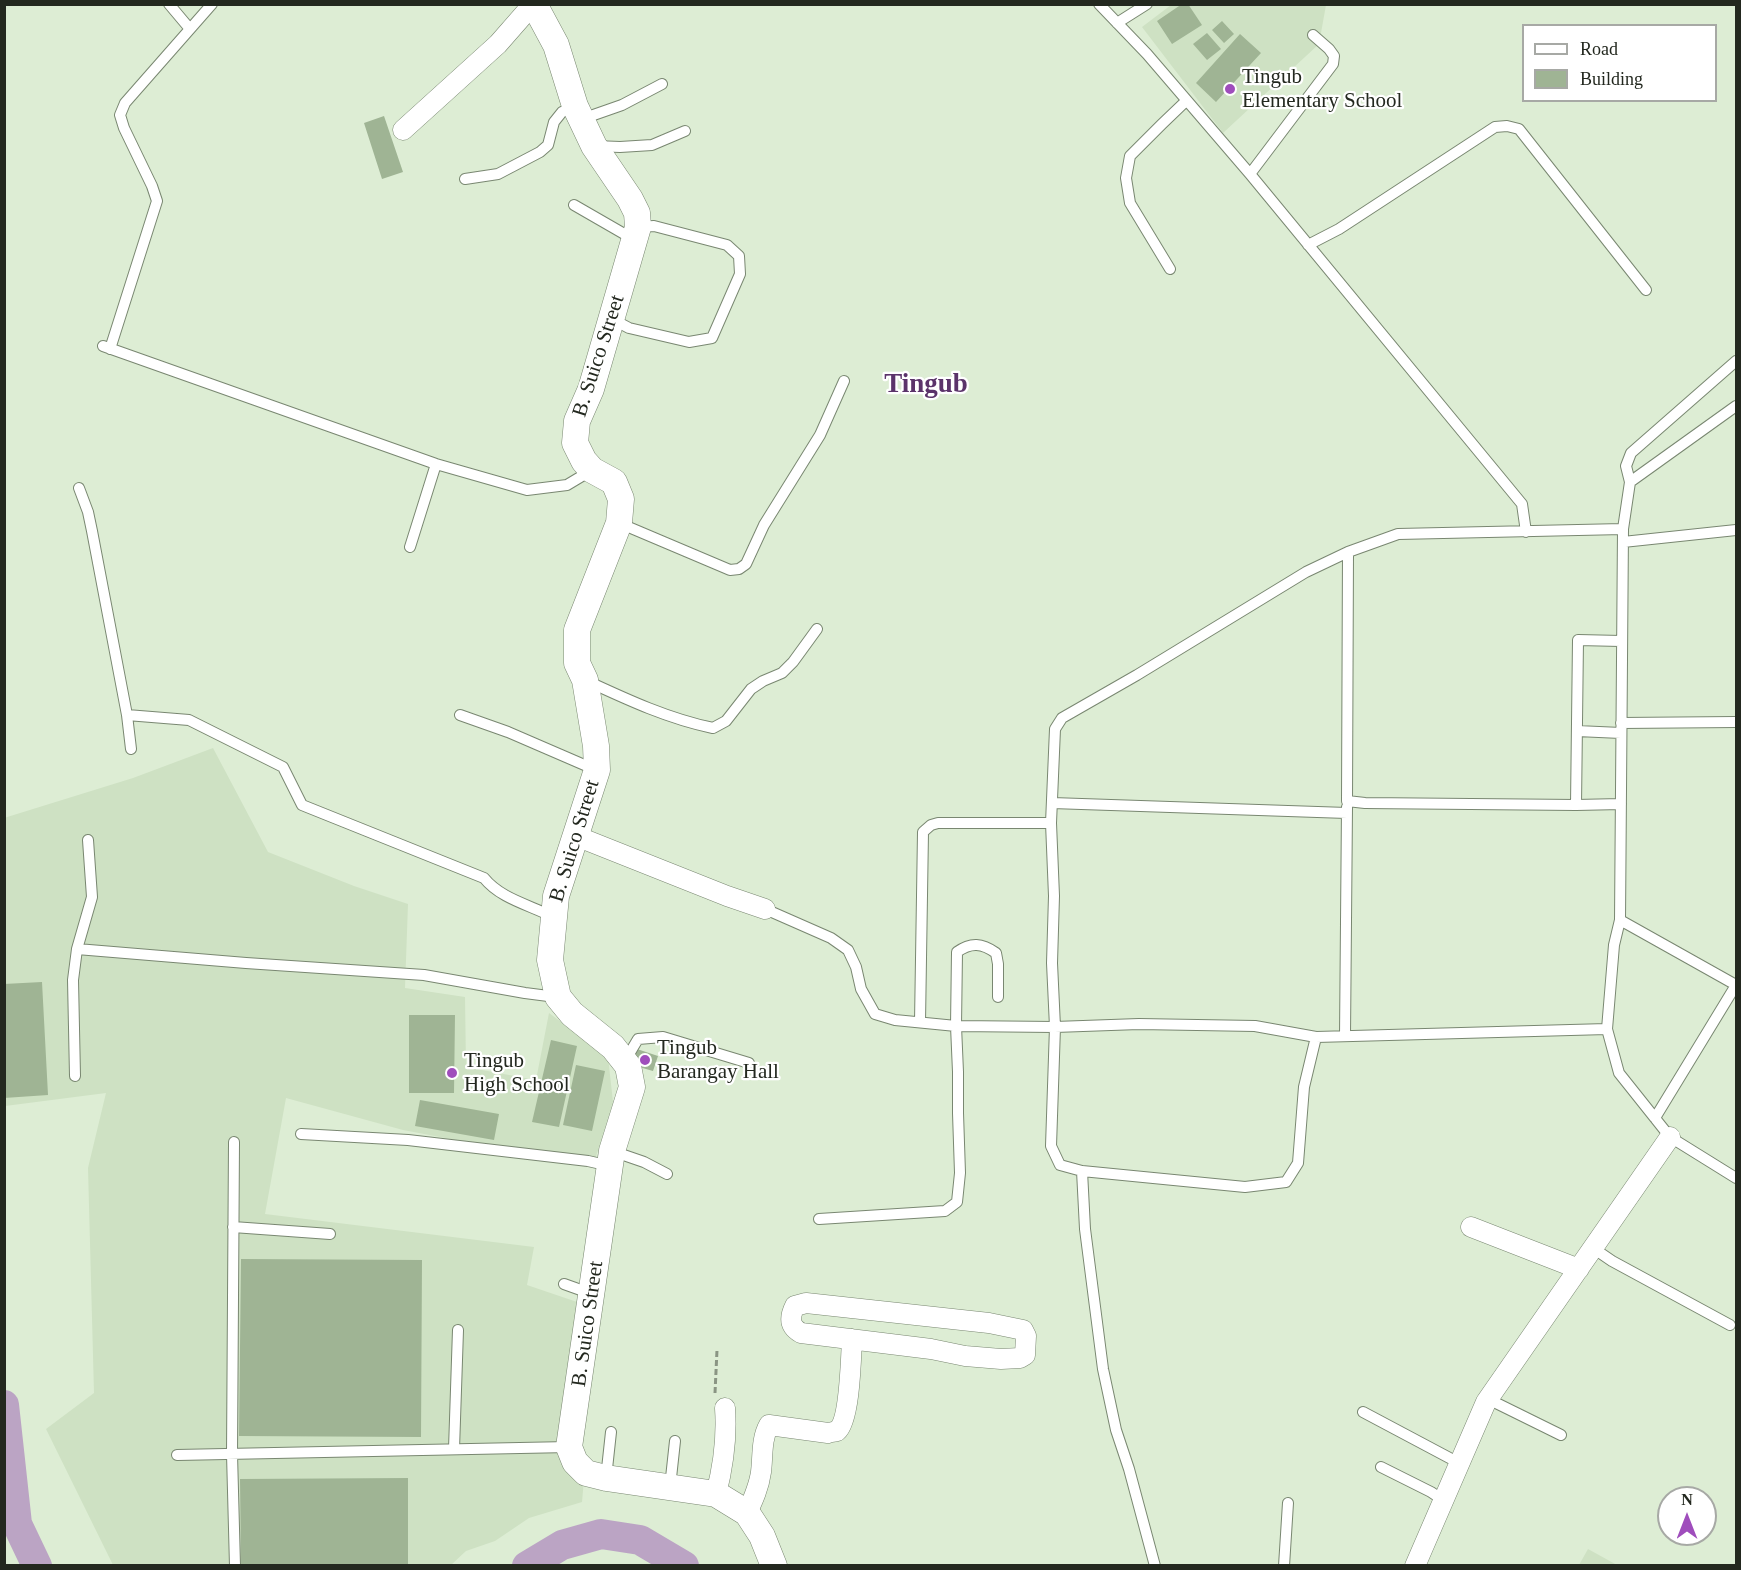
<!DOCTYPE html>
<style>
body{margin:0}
#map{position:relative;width:1741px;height:1570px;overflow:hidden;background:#ddedd4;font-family:Georgia,serif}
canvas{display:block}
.frame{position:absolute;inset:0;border:6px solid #23281f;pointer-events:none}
.legend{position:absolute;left:1522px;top:24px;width:195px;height:78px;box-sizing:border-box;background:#fff;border:2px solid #a7a9a5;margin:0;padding:8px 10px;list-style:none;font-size:18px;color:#23281f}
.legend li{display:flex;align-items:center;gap:12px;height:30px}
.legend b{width:30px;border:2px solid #a7a9a5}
.north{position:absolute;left:1657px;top:1486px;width:60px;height:60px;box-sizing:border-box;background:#fff;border:2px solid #a7a9a5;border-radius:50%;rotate:0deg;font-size:16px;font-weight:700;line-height:24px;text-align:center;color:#23281f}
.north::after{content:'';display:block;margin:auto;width:21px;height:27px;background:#9f4dbc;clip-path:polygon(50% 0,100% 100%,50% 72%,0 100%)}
</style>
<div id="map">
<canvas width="1741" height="1570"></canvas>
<div class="frame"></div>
<ul class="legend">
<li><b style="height:8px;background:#fff"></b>Road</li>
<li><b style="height:16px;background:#9fb494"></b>Building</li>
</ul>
<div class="north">N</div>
</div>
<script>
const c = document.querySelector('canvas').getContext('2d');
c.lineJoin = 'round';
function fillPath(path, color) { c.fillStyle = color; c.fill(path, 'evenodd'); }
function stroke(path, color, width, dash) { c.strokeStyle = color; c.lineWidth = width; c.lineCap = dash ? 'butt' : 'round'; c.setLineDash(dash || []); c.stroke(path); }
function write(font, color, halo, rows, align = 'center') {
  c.font = font + ' Georgia,serif'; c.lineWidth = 4.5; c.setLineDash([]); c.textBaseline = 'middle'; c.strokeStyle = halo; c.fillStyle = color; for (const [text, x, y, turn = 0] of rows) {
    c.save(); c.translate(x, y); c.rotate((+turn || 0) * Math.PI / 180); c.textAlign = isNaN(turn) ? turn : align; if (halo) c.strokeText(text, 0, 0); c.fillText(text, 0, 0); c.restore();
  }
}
const built = new Path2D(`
 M 1171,5 L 1326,5 L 1319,44 L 1223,133 L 1142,27 Z
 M 213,748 L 268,852 L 354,886 L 408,904 L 405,988 L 465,997 L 466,1067 L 536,1080 L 549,1013 L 608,1057 L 613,1102 L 593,1166 L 403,1130 L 286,1098 L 265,1214 L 534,1247 L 527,1285 L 580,1303 L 563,1428 L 585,1468 L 582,1502 L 529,1518 L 495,1541 L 466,1551 L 451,1565 L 113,1565 L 46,1429 L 94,1393 L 88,1168 L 106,1093 L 5,1106 L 4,818 L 133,778 Z
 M 1588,1549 L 1617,1565 L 1579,1565 Z`);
const river = new Path2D(`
 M 4,1405 L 17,1524 L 37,1566
 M 527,1566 L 562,1545 L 601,1534 L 640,1540 L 684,1566`);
const building = new Path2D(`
 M 1182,4 L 1188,4 L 1202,25 L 1172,44 L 1157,21 Z
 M 1222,21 L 1234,34 L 1224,43 L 1212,30 Z
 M 1207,33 L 1221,49 L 1207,60 L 1193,44 Z
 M 1240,34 L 1261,53 L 1216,102 L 1196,83 Z
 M 384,116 L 403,172 L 382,179 L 364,123 Z
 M 42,982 L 48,1095 L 4,1098 L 4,984 Z
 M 409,1015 L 455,1015 L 454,1093 L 409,1093 Z
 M 551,1040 L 577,1046 L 559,1127 L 532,1122 Z
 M 637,1049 L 658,1056 L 653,1071 L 632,1065 Z
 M 576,1065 L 605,1071 L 592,1131 L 563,1125 Z
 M 420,1100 L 499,1114 L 494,1140 L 415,1126 Z
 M 241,1259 L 422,1260 L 421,1437 L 239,1436 Z
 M 408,1478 L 408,1566 L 241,1566 L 240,1479 Z`);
const path = new Path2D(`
 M 715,1393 L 717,1350`);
const service = new Path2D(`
 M 169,4 L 190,29
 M 1099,4 L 1147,54 L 1250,174 L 1522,504 L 1526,532
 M 1117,23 L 1147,4
 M 582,119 L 622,105 L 662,84
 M 595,146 L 620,147 L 652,145 L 685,131
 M 1250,174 L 1333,64 L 1334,56 L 1329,49 L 1313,35
 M 465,179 L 498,174 L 540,152 L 548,145 L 554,122 L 562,112 L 575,106
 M 574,205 L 633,239
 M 1308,245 L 1339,229 L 1495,127 L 1507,126 L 1519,129 L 1646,290
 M 1170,269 L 1130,203 L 1126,178 L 1130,156 L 1162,124 L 1186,101
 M 612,319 L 629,328 L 689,342 L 712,338 L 740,274 L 739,256 L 727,245 L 654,226 L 639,227
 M 103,346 L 436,464 L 527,490 L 567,485 L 592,470
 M 110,349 L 157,201 L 152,186 L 124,128 L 120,115 L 125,103 L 212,4
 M 1736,406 L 1630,482 L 1623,529 L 1620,920 L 1614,945 L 1607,1029 L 1619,1073 L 1670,1137 L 1736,1178
 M 1630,482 L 1626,466 L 1631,453 L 1736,361
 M 79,488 L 88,512 L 92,531 L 127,715 L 131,749
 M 619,523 L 730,570 L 739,569 L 746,564 L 764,525 L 820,435 L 844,381
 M 1623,542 L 1736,530
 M 410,547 L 436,464
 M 1348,552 L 1347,801 L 1365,803 L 1576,805 L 1621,804
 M 587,681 C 628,700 669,719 713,728 L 726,721 L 751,689 L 763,681 L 782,673 L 793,662 L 817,629
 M 127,715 L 189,720 L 283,767 L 302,805 L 484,878 C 501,899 530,905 553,917
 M 460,715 L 508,732 L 596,770
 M 1621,723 L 1736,722
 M 1577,731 L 1621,733
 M 1052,803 L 1347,813
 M 1576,805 L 1578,640 L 1621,641
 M 765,909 L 831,938 L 848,950 L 856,967 L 861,989 L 875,1014 L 895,1020 L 956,1026 L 1055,1027 L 1139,1024 L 1255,1026 L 1316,1037 L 1607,1029
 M 1620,920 L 1736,985
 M 77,949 L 92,897 L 88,840
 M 920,1022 L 923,832 L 931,825 L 938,823 L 1051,823
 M 1345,1036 L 1347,807
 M 625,1061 L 638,1039 L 663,1037 L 749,1063
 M 75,1076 L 73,980 L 77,949 L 246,963 L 424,975 L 525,993 L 556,997
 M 1655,1118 L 1736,985
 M 301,1134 L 408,1140 L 588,1161 L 610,1166
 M 234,1142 L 232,1454 L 235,1566
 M 612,1151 L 644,1162 L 667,1174
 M 1082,1171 L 1060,1165 L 1051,1146 L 1055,1027 L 1052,963 L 1054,896 L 1051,823 L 1055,729 L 1062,718 L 1137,675 L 1306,572 L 1348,552 L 1398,534 L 1623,529
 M 819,1219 L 945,1211 L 957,1202 L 960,1173 L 958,1113 L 958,1072 L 956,1026 L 957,952 C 971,942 982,943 996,953 L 998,964 L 998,997
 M 233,1227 L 330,1234
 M 1593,1248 L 1612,1261 L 1730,1325
 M 564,1284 L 592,1294
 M 1488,1399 L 1561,1435
 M 1363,1412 L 1459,1463
 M 454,1449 L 458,1330
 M 177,1455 L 569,1447
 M 1381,1467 L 1431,1492 L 1443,1500
 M 606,1478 L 611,1432
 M 670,1487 L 675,1441
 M 1155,1566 L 1129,1469 L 1116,1430 L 1103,1369 L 1085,1229 L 1082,1171 L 1245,1187 L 1286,1182 L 1298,1163 L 1304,1087 L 1316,1037
 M 1284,1566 L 1288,1503`);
const minor = new Path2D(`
 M 403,130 L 498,44 L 533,4
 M 576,836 L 727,896 L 765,909
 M 1471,1227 L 1579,1269
 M 806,1303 L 989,1323 L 1023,1330 L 1026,1336 L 1025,1355 L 1020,1358 L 1001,1359 L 965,1356 L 931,1349 L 801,1333 C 789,1326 789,1318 795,1306 Z
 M 716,1494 C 723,1467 727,1436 725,1408
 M 747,1513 C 753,1500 759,1487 761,1472 C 763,1457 761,1439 769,1425 L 828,1433 C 831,1432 834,1432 837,1431 C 850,1421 851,1356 852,1339
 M 1415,1566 L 1486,1402 L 1670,1137`);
const tertiary = new Path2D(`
 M 534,4 L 556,45 L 575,106 L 594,146 L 630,199 L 637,213 L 638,227 L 591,389 L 577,421 L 575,443 L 584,461 L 592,470 L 614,482 L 621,499 L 619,523 L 577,630 L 577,663 L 585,680 L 596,746 L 597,770 L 556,896 L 550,960 L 558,997 L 572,1014 L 613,1047 L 628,1066 L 632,1087 L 612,1151 L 569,1447 L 575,1462 L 586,1473 L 606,1478 L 716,1494 L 747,1513 L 762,1536 L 774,1566`);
const markers = [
 [1230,89,6,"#9f4dbc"],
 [645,1060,6,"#9f4dbc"],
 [452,1073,6,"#9f4dbc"]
];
const poiNames = [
 ["Tingub",1242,77],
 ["Elementary School",1242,101],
 ["Tingub",657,1048],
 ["Barangay Hall",657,1072],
 ["Tingub",464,1061],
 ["High School",464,1085]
];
const streetNames = [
 ["B. Suico Street",599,356,-72],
 ["B. Suico Street",575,841,-73],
 ["B. Suico Street",588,1324,-82]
];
const districtNames = [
 ["Tingub",926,385]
];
fillPath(built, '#cee1c3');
stroke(river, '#bba4c4', 30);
fillPath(building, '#9fb494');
stroke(service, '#798771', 12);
stroke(minor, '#798771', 21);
stroke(tertiary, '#798771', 27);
stroke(path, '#8a9583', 3, [6, 3]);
stroke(service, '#fff', 10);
stroke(minor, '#fff', 20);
stroke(tertiary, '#fff', 26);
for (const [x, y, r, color] of markers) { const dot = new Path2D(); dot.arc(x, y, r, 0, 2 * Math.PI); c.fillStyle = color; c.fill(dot); stroke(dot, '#fff', 2); }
write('21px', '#23281f', '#fff', poiNames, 'left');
write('21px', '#23281f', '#fff', streetNames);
write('bold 27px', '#5b336a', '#fff', districtNames);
</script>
